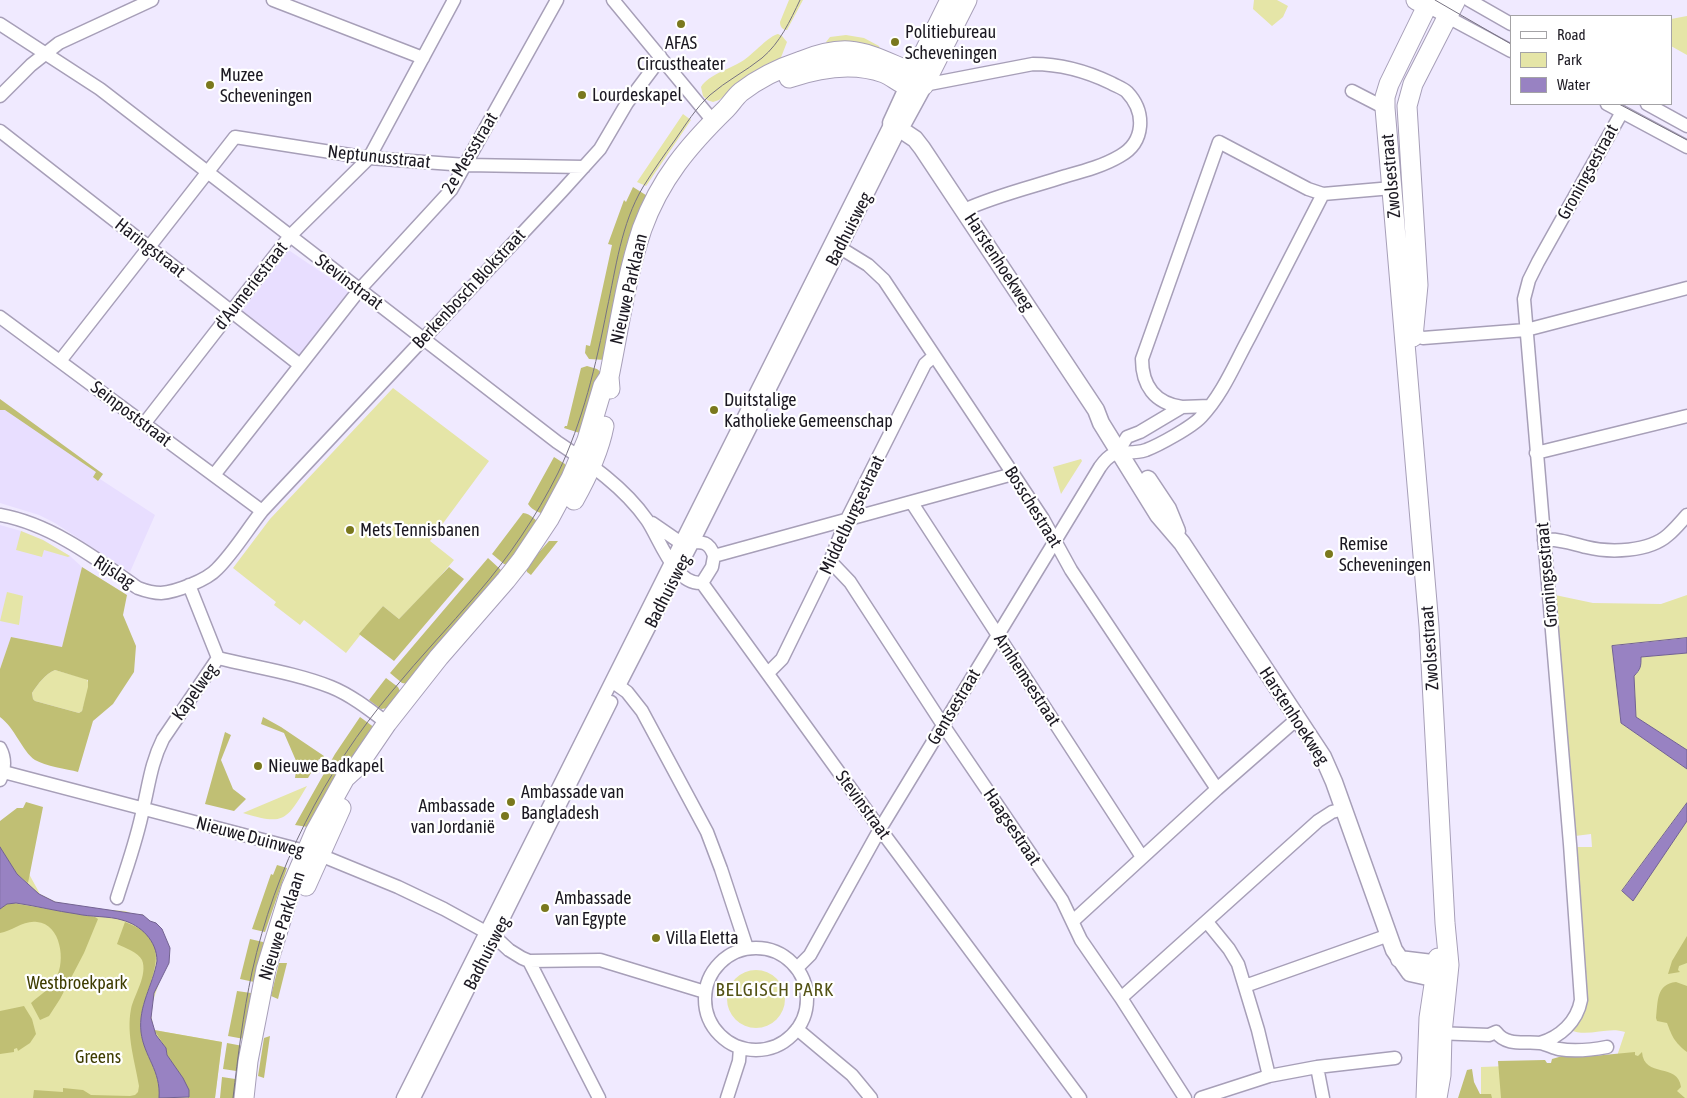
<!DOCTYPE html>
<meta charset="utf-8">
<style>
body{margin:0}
#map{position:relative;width:1687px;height:1098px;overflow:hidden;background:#f0eaff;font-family:"Asap Condensed",sans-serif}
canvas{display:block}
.legend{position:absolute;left:1510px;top:15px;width:162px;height:90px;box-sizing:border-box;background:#fff;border:1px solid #a4a3a6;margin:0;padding:6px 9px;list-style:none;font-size:15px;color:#1b1821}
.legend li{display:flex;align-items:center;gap:10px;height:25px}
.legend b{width:25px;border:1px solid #a4a3a6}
</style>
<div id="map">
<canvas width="1687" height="1098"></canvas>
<ul class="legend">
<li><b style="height:6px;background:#fff"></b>Road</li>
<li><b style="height:14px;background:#e5e5a7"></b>Park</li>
<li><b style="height:14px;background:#9882c2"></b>Water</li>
</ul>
</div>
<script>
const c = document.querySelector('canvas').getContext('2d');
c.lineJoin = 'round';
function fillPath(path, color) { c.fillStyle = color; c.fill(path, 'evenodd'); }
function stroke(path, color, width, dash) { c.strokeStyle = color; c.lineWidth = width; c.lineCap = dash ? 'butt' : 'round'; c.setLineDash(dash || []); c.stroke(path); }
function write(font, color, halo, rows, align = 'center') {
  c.font = font + ' "Asap Condensed",sans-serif'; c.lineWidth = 4.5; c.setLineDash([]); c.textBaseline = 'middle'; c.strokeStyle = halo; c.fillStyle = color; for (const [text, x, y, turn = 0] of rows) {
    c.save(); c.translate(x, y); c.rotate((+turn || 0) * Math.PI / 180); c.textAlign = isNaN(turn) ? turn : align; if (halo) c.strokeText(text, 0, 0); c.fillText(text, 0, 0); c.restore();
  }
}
const built = new Path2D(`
 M 288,251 L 290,251 L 346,289 L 349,294 L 300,356 L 296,357 L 243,314 L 243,310 Z
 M 0,399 L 103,474 L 100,479 L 155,515 L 130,572 L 55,523 L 39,515 L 0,503 Z
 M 0,525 L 21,531 L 43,540 L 70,556 L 82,567 L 62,647 L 11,637 L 0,669 Z`);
const green = new Path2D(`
 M 789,0 L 803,0 L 787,30 C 782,30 780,26 780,22 Z
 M 1254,0 L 1277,0 L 1288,6 L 1283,17 L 1272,26 L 1253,9 Z
 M 1687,16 L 1687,55 L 1671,46 L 1671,19 Z
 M 778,34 L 782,36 L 787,42 L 780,60 L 738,85 L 719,100 L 713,102 L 707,100 L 703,96 L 701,87 C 708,75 732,68 744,60 C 753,54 770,35 778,34 Z
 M 846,35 L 864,38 L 879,46 L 880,49 L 828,44 L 826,42 L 830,37 Z
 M 683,114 L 691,120 L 646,186 L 637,182 Z
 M 393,388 L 489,461 L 430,541 L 454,560 L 436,581 L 399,619 L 383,606 L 346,653 L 304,620 L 300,625 L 274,605 L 276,602 L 233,568 L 270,519 Z
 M 1081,459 L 1082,461 L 1061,494 L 1053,467 Z
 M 21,531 L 43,540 L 70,556 L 68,557 L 44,550 L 42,557 L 16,550 Z
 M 7,592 L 23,596 L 19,625 L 0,621 Z
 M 1555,595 L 1593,603 L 1661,604 L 1687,595 L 1687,638 L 1612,646 L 1621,723 L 1687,769 L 1687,803 L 1622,891 L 1633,900 L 1687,821 L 1687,1098 L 1481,1098 L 1481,1067 L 1615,1062 L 1625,1032 C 1607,1026 1588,1038 1570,1030 L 1584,1008 L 1576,847 L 1592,847 L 1591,834 L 1575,836 L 1557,627 Z
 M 1687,653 L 1687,750 L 1636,717 L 1633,676 L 1639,671 L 1641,657 Z
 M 55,670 L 87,679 C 91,688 85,701 82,711 L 79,713 L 35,701 L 33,699 L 32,693 C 38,684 45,674 55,670 Z
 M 307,786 C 286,822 283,825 243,813 Z
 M 0,825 L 2,825 L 40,894 L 56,902 L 98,909 L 125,911 L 137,915 L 142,914 L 150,921 L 156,923 L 161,928 L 170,948 L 169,963 L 161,977 L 152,1004 L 151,1014 L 154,1030 L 222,1042 L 215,1098 L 0,1098 Z
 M727 999a29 29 0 1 1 58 0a29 29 0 1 1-58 0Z`);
const forest = new Path2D(`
 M 633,187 L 649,197 L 606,360 L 589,359 L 585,353 L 586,345 L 590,346 L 612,245 L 608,244 L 624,200 L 626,202 Z
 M 587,366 L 597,369 L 603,374 L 586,435 L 564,428 L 565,426 L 567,426 L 581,368 Z
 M 0,399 L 103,474 L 98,481 L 93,477 L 96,472 L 5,410 L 0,410 Z
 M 554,457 L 565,464 L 568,478 L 548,515 C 540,513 533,511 528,504 Z
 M 523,513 C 531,514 536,520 541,526 L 512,566 L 504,564 L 492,554 Z
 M 549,541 L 558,541 L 531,575 L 527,572 L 526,567 Z
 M 488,558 L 500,569 L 504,575 L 408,684 L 402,683 L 390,673 Z
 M 82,567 L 127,595 L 123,615 L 136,646 L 134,672 L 113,704 L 93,721 L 78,772 C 67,769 45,766 35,760 C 22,751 15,728 0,717 L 0,669 L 11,637 L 62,647 ZM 55,670 L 88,680 L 88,687 L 82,711 L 79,713 L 35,701 L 33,699 L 32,693 C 38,684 45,674 55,670 Z
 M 449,567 L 464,579 L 394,661 L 359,634 L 383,606 L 399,619 Z
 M 386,678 L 398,687 L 401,693 L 388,708 L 381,709 L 369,700 Z
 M 263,717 L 281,727 L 324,756 L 322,760 L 319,759 L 308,778 L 295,778 L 297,763 L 284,733 L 261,724 Z
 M 360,717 L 375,728 L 314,828 L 295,825 L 335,754 Z
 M 225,732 L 231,735 L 221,760 L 233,789 L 246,799 L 234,811 L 205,804 Z
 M 26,802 L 43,807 L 28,883 L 17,874 L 0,847 L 0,821 L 17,808 L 23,808 Z
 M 277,865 L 287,868 L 265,932 L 252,929 L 271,874 L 273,875 Z
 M 12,903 L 95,917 L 98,919 L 84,953 L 60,999 L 49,1016 L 40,1020 L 31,1003 C 40,995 50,989 56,978 C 66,961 61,924 37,922 C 24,920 12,931 0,933 L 0,909 L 7,904 Z
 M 125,922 C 187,944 136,990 141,1032 C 144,1057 161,1070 159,1098 L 33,1098 L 34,1090 L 63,1092 L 63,1088 L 83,1090 L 91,1095 L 130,1096 L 135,1095 L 138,1092 L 139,1086 C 135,1062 126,1034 131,1009 C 134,995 148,975 142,960 C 138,952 125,948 117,944 Z
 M 1687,936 L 1687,963 L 1679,966 L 1678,970 L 1680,972 L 1668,974 L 1672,961 Z
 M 250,939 L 263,942 L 268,947 L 259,983 L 240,979 Z
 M 279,963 L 287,963 L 278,999 L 271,996 Z
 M 1676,982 L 1687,986 L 1687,1052 C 1674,1042 1672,1036 1667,1023 L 1657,1021 L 1656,1018 C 1658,1002 1656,984 1676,982 Z
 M 237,991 L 251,993 L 256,998 L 244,1039 L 228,1036 Z
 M 24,1006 L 32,1019 L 36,1034 L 30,1043 L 18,1051 L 17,1048 L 14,1049 L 14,1052 L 0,1054 L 0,1011 Z
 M 154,1030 L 222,1042 L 215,1098 L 188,1098 L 183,1078 L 167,1055 L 166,1048 Z
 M 270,1036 L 264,1078 L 258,1076 L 264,1038 Z
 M 227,1043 L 243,1046 L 243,1072 L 223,1069 Z
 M 1635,1052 L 1635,1055 L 1638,1056 L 1642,1052 C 1644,1079 1678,1062 1681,1087 L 1677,1091 L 1685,1098 L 1501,1098 L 1498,1061 L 1545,1060 L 1547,1063 L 1551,1063 L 1552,1059 L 1566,1055 L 1593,1056 Z
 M 1472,1069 L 1474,1082 L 1480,1094 L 1491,1094 L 1492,1098 L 1458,1098 L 1467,1070 Z
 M 222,1077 L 242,1080 L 239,1098 L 220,1098 Z`);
const water = new Path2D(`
 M 1687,638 L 1687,653 L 1641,657 C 1641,666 1641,669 1634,676 L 1636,717 L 1687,750 L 1687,769 L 1621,723 L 1612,646 Z
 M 1687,803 L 1687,821 L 1633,901 L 1622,891 Z
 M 0,847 L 17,874 L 39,894 L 55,902 L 143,915 L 150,921 L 156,923 L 162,929 L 170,948 L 169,963 L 154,993 L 151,1018 L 156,1035 L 166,1048 L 167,1055 L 183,1078 L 189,1090 L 189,1097 L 159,1098 C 161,1070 144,1057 141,1032 C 138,1006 153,985 157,961 C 157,941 141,925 122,920 C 110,916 90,917 77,914 C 56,911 36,906 16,903 L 7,904 L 0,909 Z`);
const minor = new Path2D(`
 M 273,0 L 423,58
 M 613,0 L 713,121
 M 1469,0 L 1511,24
 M 1427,6 L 1511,51
 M 1427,6 L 1444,0
 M 0,24 L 100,89 L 557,442 C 590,464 624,487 647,520 C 660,539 674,585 702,583
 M 924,85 L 1033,64 C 1061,64 1086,71 1111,83 C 1116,86 1123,88 1127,92 C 1146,112 1145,142 1120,156 C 1103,166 1084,171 1066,176 C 1032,187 997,195 964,210
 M 1352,91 L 1385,108
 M 0,96 L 31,65 L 59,43 L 152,0
 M 1607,104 L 1687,147
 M 1647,104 L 1687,126
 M 0,131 L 300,365
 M 834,244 L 868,265 L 884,280 L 1043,519 L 1071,570 L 1217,789
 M 0,317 L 262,511
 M 1406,332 L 1423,338 L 1526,330 L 1687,288
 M 60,361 L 235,137 L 369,158 L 466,165 L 584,167
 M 1182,407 C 1154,403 1142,385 1142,359 L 1219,142 L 1308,189 L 1323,194 L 1392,188
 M 144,424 L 290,236 L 369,158 L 454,0
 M 1118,452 L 1127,437 L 1140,432 L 1182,407 L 1210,406
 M 1536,453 L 1687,416
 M 214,475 L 360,289 L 451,190 L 557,0
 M 912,503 L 1142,857
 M 0,515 C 51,524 97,559 138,588 C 146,591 153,593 161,593 C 176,592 207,580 217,569 C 234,552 247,530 262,511 L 562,191 L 600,149 L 627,103 L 657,63 L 660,56
 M 652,523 L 681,543
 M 1544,540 C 1558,538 1573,544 1586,547 C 1610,553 1649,552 1668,535 C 1675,529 1681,522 1687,515
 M 686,542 C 701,542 709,540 714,556
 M 714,556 L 1013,474
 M 830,561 L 850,582 L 943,725 L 1062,900 L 1081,940 L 1121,998 L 1185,1098
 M 702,583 L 880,829 L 1080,1098
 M 702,583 L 712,567 L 714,556
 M 189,585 L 218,658
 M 218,658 C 254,667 296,673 331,687 C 351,695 370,710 387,723
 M 768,673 L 782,659 L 830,561 L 846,521 L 925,364 L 934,356
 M 613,682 L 627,692 L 642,711 L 707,832 L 721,869 L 747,948
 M 620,684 L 698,532 L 900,129
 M 0,748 C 6,759 5,769 0,780
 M 0,771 L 320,855 L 398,887 L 444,909 L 495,937 L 509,950 L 522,958 L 529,961 L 600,960 L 705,992
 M 117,898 C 126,869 137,840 143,809 C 149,784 151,763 163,739 L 218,658
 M 1073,921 L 1217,789 L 1297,719
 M 1207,922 L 1229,949 L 1238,964 L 1258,1030 L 1269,1076
 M705 999a51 51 0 1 1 102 0a51 51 0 1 1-102 0Z
 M 529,961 L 599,1098
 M 797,968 L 810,955 L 880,829 L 1100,467 C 1116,444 1125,457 1146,450 C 1159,445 1192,427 1201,417 C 1223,394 1235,363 1250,336 C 1274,289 1299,241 1323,194
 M 1245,986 L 1389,935
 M 1121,998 L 1318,821 L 1332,812 L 1343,809
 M 797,1029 L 852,1075 L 871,1098
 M 1435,1033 L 1489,1035 L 1496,1032 C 1507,1047 1525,1041 1540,1043 C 1547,1044 1553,1048 1559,1049 C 1576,1052 1591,1050 1607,1047
 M 1540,1043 C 1560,1037 1577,1022 1581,1000 L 1570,844 L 1524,299 L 1529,280 L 1538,262 L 1622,112
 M 1317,1067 L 1323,1098
 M 403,1098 L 891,123
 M 414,1098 L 611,702
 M 727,1098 L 739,1061 L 740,1048
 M 1201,1098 L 1269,1076 L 1317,1067 L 1395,1058`);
const tertiary = new Path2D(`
 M 900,129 L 924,85 L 914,73 L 891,123 L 915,139 L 922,148 L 1096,410 L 1101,423 L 1158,515 L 1182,543 L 1323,757 L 1334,782 L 1394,950 L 1410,973 L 1446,981
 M 1148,479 L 1168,509 L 1177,531
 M 1399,959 L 1449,965`);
const secondary = new Path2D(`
 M 1416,0 L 1427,6 L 1389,84 L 1385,97 L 1385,108 L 1429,626 L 1445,923 L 1449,965 L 1442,1033 L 1441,1075 L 1437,1098
 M 789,78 C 818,68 854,62 884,73 C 892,76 900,84 908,86 C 913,87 919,85 924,85 L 967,0
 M 1413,337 L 1418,285 L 1407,106 L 1413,84 L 1456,0
 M 610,389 L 609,377 C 619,328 626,277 642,229 C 660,179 689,145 726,109 C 731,104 735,97 741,92 C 759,78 780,68 801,61 C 816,55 834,50 849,51 C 873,53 892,65 914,73 L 950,0
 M 574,500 C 587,477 599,452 604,426
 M 306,886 L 341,808
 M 244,1098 L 248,1061 L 266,969 L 291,888 L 315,832 L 345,778 L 357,767 L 387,723 L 439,657 L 506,580 L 521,561 L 549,519 L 571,478 L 587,440 L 603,386 L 609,377
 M 1426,1098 L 1429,1018 L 1438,958`);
const tram = new Path2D(`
 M 1435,0 L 1511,44
 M 1619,104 L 1687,140
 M 233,1098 C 238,1056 243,1014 252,972 C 275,868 324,772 393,690 C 420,657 449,627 477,594 C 509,557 536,517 558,473 C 583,421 596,365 607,309 C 616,268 621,224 643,187 C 653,171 664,155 675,140 C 686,124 696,108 710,95 C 726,81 746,71 762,58 C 780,43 790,21 800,0`);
const markers = [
 [681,24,5,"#7a781d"],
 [895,42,5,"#7a781d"],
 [210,85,5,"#7a781d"],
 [582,95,5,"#7a781d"],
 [714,410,5,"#7a781d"],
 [350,530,5,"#7a781d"],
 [1329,554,5,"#7a781d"],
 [258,766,5,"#7a781d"],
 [511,802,5,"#7a781d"],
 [505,816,5,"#7a781d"],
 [545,908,5,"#7a781d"],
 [656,938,5,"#7a781d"]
];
const poiNames = [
 ["Politiebureau",905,32],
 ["Scheveningen",905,53],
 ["AFAS",681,43,"center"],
 ["Circustheater",681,64,"center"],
 ["Muzee",220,75],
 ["Scheveningen",220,96],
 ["Lourdeskapel",592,95],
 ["Duitstalige",724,400],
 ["Katholieke Gemeenschap",724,421],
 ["Mets Tennisbanen",360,530],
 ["Remise",1339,544],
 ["Scheveningen",1339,565],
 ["Nieuwe Badkapel",268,766],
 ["Ambassade van",521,792],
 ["Bangladesh",521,813],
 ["Ambassade",495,806,"right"],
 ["van Jordanië",495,827,"right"],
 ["Ambassade",555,898],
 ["van Egypte",555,919],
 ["Villa Eletta",666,938]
];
const streetNames = [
 ["2e Messstraat",470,153,-59],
 ["Neptunusstraat",379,157,6],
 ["Groningsestraat",1588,172,-61],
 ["Zwolsestraat",1391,176,-95],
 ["Badhuisweg",849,229,-63],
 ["Haringstraat",150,248,38],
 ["Harstenhoekweg",999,262,57],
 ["Stevinstraat",349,282,37],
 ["d'Aumeriestraat",251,286,-52],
 ["Berkenbosch Blokstraat",469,289,-47],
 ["Nieuwe Parklaan",629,289,-77],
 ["Seinpoststraat",131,414,37],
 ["Bosschestraat",1033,507,58],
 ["Middelburgsestraat",852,515,-65],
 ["Rijslag",114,572,33],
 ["Groningsestraat",1547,575,-95],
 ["Badhuisweg",668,591,-63],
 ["Zwolsestraat",1430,648,-94],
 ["Arnhemsestraat",1027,680,57],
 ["Kapelweg",195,692,-55],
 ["Gentsestraat",954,707,-59],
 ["Harstenhoekweg",1294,716,57],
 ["Stevinstraat",863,805,54],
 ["Haagsestraat",1012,827,56],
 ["Nieuwe Duinweg",250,837,15],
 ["Nieuwe Parklaan",282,926,-72],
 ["Badhuisweg",487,953,-63]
];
const parkNames = [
 ["Westbroekpark",77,983],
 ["Greens",98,1057]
];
const neighbourhoodNames = [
 ["BELGISCH PARK",775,990]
];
fillPath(built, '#e8deff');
fillPath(green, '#e5e5a7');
fillPath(forest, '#c0bf74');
fillPath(water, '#9882c2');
stroke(water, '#726292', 1);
stroke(minor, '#a79fb8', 15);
stroke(tertiary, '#a79fb8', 19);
stroke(secondary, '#a79fb8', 21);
stroke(minor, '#fff', 12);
stroke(tertiary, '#fff', 16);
stroke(secondary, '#fff', 19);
stroke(tram, '#777281', 1);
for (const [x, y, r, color] of markers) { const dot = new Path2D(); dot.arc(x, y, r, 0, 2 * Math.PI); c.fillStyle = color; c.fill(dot); stroke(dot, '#fff', 2); }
write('18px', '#1b1821', '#fff', poiNames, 'left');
write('18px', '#1b1821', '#fff', streetNames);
write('18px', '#3e3c00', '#fff', parkNames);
c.letterSpacing = '1px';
write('19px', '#535215', '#fff', neighbourhoodNames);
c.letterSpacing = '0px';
</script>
